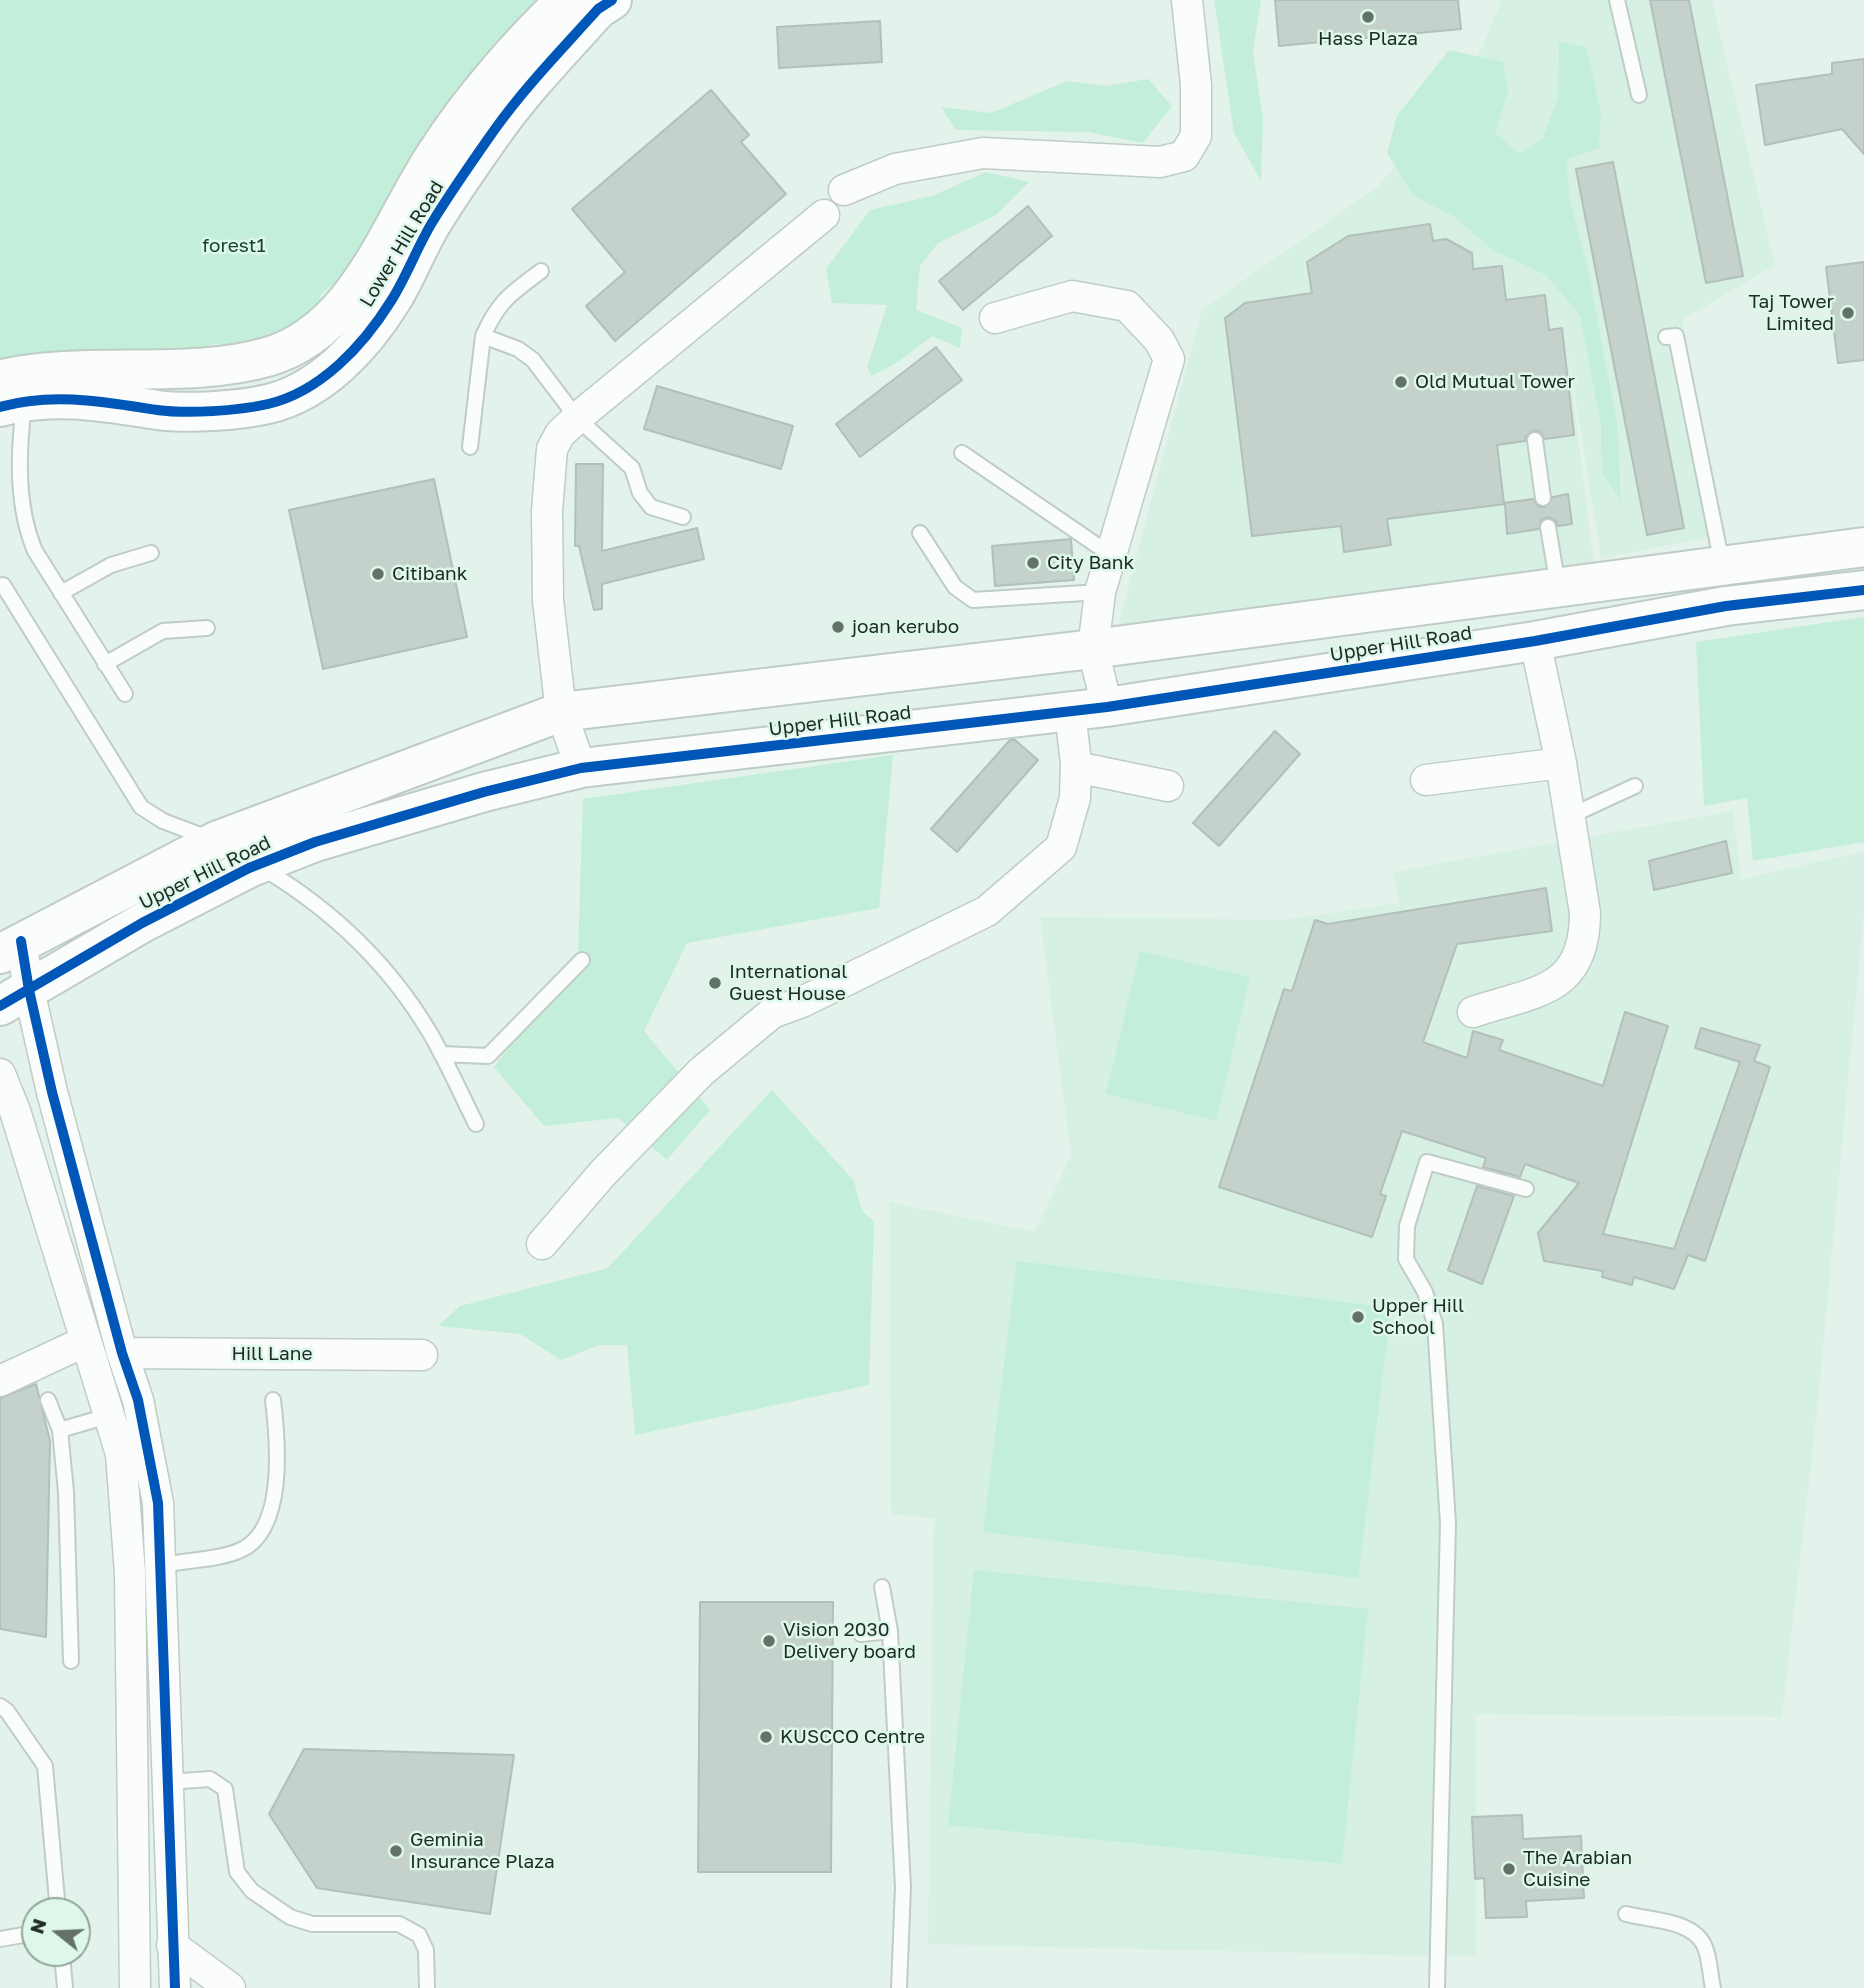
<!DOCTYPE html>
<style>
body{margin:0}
#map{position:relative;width:1864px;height:1988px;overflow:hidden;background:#e3f2eb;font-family:"Golos Text",sans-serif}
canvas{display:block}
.north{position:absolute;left:21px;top:1897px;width:70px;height:70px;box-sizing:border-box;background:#ddf8eb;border:2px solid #91a69c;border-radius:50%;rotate:288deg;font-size:19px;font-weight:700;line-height:28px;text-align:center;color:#202b26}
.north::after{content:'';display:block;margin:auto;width:24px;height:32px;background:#64716b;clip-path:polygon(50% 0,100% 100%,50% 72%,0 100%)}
</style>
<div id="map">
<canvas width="1864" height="1988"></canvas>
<div class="north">N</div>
</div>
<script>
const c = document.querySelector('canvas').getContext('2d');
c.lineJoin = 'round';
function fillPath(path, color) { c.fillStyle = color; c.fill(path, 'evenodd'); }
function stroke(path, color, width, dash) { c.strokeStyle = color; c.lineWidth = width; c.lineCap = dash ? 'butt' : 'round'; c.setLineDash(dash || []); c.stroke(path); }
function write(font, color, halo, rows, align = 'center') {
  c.font = font + ' "Golos Text",sans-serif'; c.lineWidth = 5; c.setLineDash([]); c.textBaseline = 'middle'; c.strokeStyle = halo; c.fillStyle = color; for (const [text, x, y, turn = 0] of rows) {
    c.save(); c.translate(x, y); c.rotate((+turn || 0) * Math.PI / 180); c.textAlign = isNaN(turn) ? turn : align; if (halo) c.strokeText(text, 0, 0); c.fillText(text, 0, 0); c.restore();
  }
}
const built = new Path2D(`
 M 1502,0 L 1712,0 L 1775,265 L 1682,320 L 1715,536 L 1601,558 L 1566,342 L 1594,565 L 1115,638 L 1202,309 L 1378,187 L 1428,127 L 1480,52 Z
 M 1733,811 L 1741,880 L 1864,851 L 1864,911 L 1818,1402 L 1782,1717 L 1476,1714 L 1476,1957 L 928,1944 L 934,1518 L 891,1514 L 889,1202 L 1035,1232 L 1071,1155 L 1040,917 L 1285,920 L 1400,903 L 1393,872 Z`);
const green = new Path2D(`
 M 0,0 L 570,0 L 356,269 L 322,293 L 314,318 L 281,345 L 213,344 L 175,361 L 0,377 Z
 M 1214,0 L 1261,0 L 1253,52 L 1263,118 L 1261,181 L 1234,133 Z
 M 1559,42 L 1586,47 L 1601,113 L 1599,148 L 1566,159 L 1570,201 L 1587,265 L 1617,424 L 1621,500 L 1602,473 L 1601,425 L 1580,315 L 1546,275 L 1493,250 L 1456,218 L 1413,195 L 1387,153 L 1397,116 L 1449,50 L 1503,62 L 1508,92 L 1495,133 L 1520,154 L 1543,138 L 1558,97 Z
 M 1148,79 L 1172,106 L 1143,143 L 1088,132 L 956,130 L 941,107 L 991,113 L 1067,81 L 1105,86 Z
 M 986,172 L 1029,182 L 996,215 L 938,243 L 920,266 L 916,310 L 962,328 L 960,348 L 932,336 L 898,362 L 872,376 L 867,367 L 887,305 L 832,303 L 826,269 L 870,210 L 932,196 Z
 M 1864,617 L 1864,842 L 1753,861 L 1747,798 L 1704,806 L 1696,642 Z
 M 893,755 L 879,908 L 687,943 L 644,1031 L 710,1110 L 667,1160 L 618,1118 L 544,1126 L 494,1067 L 578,953 L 583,799 Z
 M 1140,951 L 1250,977 L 1216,1121 L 1106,1094 Z
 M 772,1090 L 854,1181 L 861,1209 L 874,1222 L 869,1385 L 635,1435 L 627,1345 L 599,1345 L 561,1360 L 520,1334 L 438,1326 L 460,1306 L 608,1268 Z
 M 1017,1261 L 1391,1308 L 1358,1578 L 983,1532 Z
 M 974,1570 L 1368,1609 L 1342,1864 L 948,1825 Z`);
const building = new Path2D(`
 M 1275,0 L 1458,0 L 1461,29 L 1279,46 Z
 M 1650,0 L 1689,0 L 1743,276 L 1706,283 Z
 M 880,21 L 882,62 L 779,68 L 777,27 Z
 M 1864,59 L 1864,154 L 1842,129 L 1765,145 L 1756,85 L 1832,74 L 1832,63 Z
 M 711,90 L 749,135 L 741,142 L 786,194 L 615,341 L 586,306 L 625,272 L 572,209 Z
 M 1613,162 L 1684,528 L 1647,535 L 1576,169 Z
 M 1028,206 L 1052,236 L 963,310 L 939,281 Z
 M 1430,224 L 1433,241 L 1446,239 L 1472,253 L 1473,269 L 1502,266 L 1506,300 L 1545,295 L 1549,330 L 1562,328 L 1574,435 L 1545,439 L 1539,431 L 1533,431 L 1526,436 L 1525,441 L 1497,445 L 1504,503 L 1533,499 L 1539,507 L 1545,507 L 1553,497 L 1568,494 L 1572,524 L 1558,526 L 1555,520 L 1547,517 L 1541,520 L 1539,529 L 1507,534 L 1505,504 L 1387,519 L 1391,545 L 1344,552 L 1341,526 L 1252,536 L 1225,318 L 1245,303 L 1312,293 L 1307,262 L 1348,236 Z
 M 1864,262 L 1864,360 L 1838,363 L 1826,267 Z
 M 936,347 L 962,380 L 860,457 L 836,424 Z
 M 657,386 L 793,426 L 781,469 L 644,429 Z
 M 576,464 L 603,464 L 602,551 L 697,528 L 704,559 L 602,584 L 602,609 L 594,610 L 579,546 L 575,546 Z
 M 434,479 L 467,637 L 323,669 L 289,510 Z
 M 1071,539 L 1074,580 L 995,586 L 992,546 Z
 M 1275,731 L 1300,754 L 1219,846 L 1193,823 Z
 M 1010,740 L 1015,740 L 1038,760 L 957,852 L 931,829 Z
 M 1726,841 L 1732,873 L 1654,890 L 1649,861 Z
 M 1546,888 L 1552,931 L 1457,944 L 1423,1042 L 1467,1058 L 1473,1031 L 1503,1040 L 1499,1050 L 1603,1086 L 1625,1012 L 1668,1026 L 1603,1234 L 1674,1249 L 1740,1062 L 1695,1048 L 1701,1028 L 1760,1045 L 1754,1061 L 1770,1067 L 1705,1261 L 1688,1255 L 1674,1289 L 1634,1277 L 1632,1285 L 1602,1277 L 1603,1271 L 1544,1261 L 1538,1233 L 1579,1183 L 1525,1164 L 1520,1177 L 1483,1167 L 1486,1158 L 1402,1131 L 1380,1194 L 1386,1196 L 1372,1237 L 1219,1187 L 1284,989 L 1292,991 L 1315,920 L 1328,924 Z
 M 1477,1186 L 1514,1196 L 1482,1284 L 1448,1270 Z
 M 36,1384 L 50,1441 L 46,1637 L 0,1629 L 0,1398 Z
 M 700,1602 L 833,1602 L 831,1872 L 698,1872 Z
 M 304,1749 L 514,1755 L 490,1914 L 317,1888 L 269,1814 Z
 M 1522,1815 L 1523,1839 L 1581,1836 L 1584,1898 L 1526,1901 L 1527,1917 L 1486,1918 L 1484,1878 L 1475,1879 L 1472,1817 Z`);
const lane = new Path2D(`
 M 1617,0 L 1639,95
 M 541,271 C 511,294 499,300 483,336 L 518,349 L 533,360 L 577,418 L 632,468 L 640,493 L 651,507 L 683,517
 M 1666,337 L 1676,336 L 1722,564
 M 24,405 C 18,453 16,506 35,551 L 125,694
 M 1535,440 L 1543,498
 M 470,447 L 483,336
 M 962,453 L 1111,555
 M 1548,527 L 1558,586
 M 920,533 L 955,587 L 973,600 L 1100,592
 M 3,585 L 141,807 L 163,821 L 208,838
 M 61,593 L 111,565 L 151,553
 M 105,664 L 163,631 L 207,628
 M 1570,816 L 1635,786
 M 264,869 C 332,910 389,964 430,1033 C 447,1062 461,1094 476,1124
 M 441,1054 L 488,1056 L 582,960
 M 48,1400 L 60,1430 L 66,1492 L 71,1661
 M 60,1430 L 111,1415
 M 162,1565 C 186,1560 219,1560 241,1550 C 286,1529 278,1441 273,1400
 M 882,1587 L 890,1631 L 903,1887 L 899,1988
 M 861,1634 L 890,1631
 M 0,1706 L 7,1711 L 45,1766 L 58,1911
 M 167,1782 L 210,1779 L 225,1789 L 237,1872 L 252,1891 L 290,1917 L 312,1924 L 399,1924 L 419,1935 L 426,1950 L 427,1988
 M 1626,1914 C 1650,1920 1692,1920 1704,1945 C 1710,1957 1710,1975 1713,1988
 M 0,1939 L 35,1933
 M 62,1953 L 65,1988
 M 1437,1988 L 1448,1523 L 1435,1324 L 1425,1292 L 1406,1259 L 1407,1226 L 1427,1162 L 1526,1189`);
const street = new Path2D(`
 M 844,190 L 895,169 L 983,153 L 1160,162 L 1184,156 L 1196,136 L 1196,85 L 1187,0
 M 995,318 L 1072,296 L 1127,306 L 1159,340 L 1169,359 L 1100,592 L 1093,649 L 1107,707
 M 1076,767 L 1168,786
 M 581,768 L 561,712 L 548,600 L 547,511 L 552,449 L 560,434 L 577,418 L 824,215
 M 1426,780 L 1561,763
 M 21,941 L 29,990 L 52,1092 L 122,1353 L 138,1400 L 158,1503 L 175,1988
 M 1473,1012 C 1536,991 1585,992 1585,913 L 1561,763 L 1535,641
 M 0,1074 L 15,1111 L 121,1454 L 130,1573 L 135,1988
 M 542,1244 L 603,1173 L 701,1072 L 772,1013 L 802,1002 L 987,911 L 1061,847 L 1075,798 L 1076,763 L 1070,712
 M 122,1353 L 422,1355
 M 0,1381 L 86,1341
 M 172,1945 L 230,1988`);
const secondary = new Path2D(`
 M 2,379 C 85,360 187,380 267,357 C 357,331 389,225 436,154 C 469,102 521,42 566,0
 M 0,407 C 52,392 105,402 157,410 C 187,414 238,411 268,404 C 320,392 363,346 391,301 C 407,276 417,247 433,221 C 452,190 474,159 495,129 C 525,87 563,48 598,9 L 612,0
 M 0,954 L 216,841 L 561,712 L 1093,649 L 1864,547
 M 0,1006 L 142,923 L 249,868 L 315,842 L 484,792 L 581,768 L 1107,707 L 1535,641 L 1726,606 L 1864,590`);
const cycleway = new Path2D(`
 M 0,407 C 52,392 105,402 157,410 C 187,414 238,411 268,404 C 320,392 363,346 391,301 C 407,276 417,247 433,221 C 452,190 474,159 495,129 C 525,87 563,48 598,9 L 612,0
 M 21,941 L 29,990 L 52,1092 L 122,1353 L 138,1400 L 158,1503 L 175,1988
 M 0,1006 L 142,923 L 249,868 L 315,842 L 484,792 L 581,768 L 1107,707 L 1535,641 L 1726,606 L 1864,590`);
const markers = [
 [1368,17,7,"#64716b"],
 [1848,313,7,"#64716b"],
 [1401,382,7,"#64716b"],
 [1033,563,7,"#64716b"],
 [378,574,7,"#64716b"],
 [838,627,7,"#64716b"],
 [715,983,7,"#64716b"],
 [1358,1317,7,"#64716b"],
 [769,1641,7,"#64716b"],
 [766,1737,7,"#64716b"],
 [396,1851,7,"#64716b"],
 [1509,1869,7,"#64716b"]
];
const poiNames = [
 ["Hass Plaza",1368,39,"center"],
 ["Taj Tower",1834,302,"right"],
 ["Limited",1834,324,"right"],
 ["Old Mutual Tower",1415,382],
 ["City Bank",1047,563],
 ["Citibank",392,574],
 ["joan kerubo",852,627],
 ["International",729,972],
 ["Guest House",729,994],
 ["Upper Hill",1372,1306],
 ["School",1372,1328],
 ["Vision 2030",783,1630],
 ["Delivery board",783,1652],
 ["KUSCCO Centre",780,1737],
 ["Geminia",410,1840],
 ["Insurance Plaza",410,1862],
 ["The Arabian",1523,1858],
 ["Cuisine",1523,1880]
];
const streetNames = [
 ["Lower Hill Road",402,244,-59],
 ["Upper Hill Road",1401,644,-9],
 ["Upper Hill Road",840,721,-7],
 ["Upper Hill Road",205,873,-26],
 ["Hill Lane",272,1354]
];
const parkNames = [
 ["forest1",234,246]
];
fillPath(built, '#d6f0e3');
fillPath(green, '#c3efda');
fillPath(building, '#c5d1cb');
stroke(building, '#b3bfba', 2);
stroke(lane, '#c0ccc6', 18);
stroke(street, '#c0ccc6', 33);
stroke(secondary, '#c0ccc6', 42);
stroke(lane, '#fbfdfc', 14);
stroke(street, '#fbfdfc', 30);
stroke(secondary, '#fbfdfc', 38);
stroke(cycleway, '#0057b8', 10);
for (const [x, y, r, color] of markers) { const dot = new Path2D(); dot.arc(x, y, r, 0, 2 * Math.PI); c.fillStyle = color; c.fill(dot); stroke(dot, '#ddf8eb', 2.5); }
write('19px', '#202b26', '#ddf8eb', poiNames, 'left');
write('19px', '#202b26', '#ddf8eb', streetNames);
write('19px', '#144231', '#ddf8eb', parkNames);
</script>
